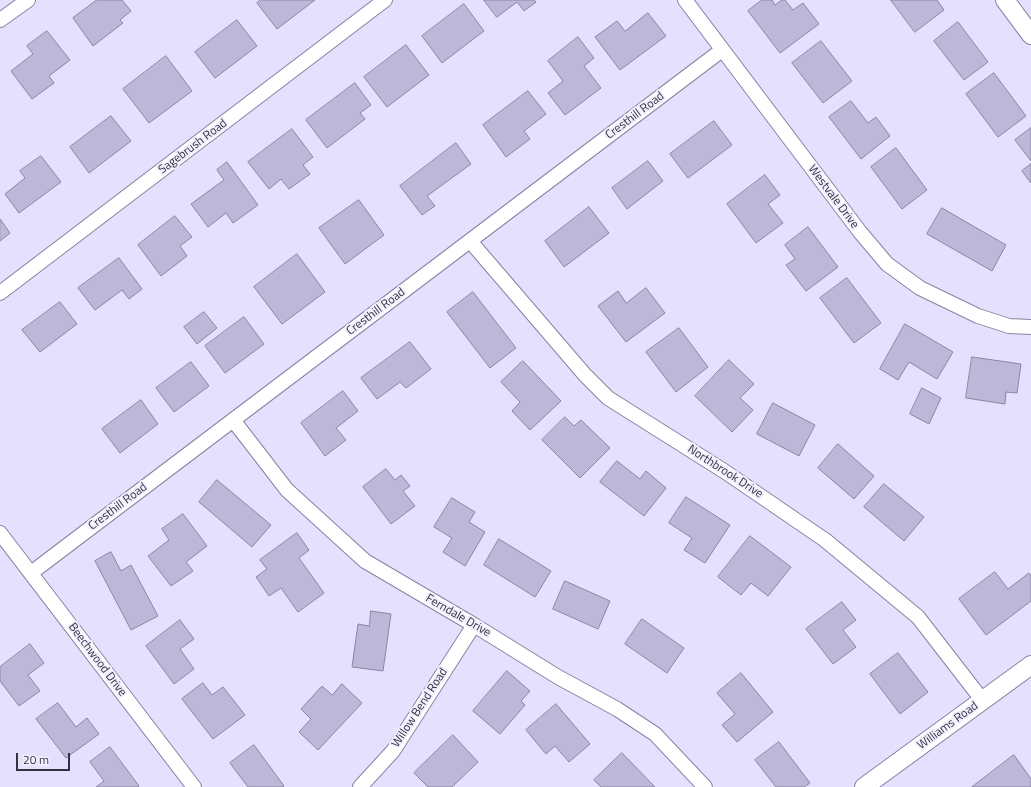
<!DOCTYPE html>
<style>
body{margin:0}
#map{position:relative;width:1031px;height:787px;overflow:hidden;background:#e5e0fd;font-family:"Titillium Web",sans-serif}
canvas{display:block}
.scale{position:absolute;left:16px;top:753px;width:54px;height:18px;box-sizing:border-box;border:2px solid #34313f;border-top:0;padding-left:5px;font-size:12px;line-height:14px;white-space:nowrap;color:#34313f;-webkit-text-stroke:3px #f2effe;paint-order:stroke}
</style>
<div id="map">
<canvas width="1031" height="787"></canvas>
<div class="scale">20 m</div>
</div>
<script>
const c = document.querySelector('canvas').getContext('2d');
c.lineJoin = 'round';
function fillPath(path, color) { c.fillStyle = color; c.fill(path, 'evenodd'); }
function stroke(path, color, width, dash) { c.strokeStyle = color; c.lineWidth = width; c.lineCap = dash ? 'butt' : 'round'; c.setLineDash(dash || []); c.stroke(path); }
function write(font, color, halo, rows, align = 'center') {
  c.font = font + ' "Titillium Web",sans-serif'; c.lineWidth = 4; c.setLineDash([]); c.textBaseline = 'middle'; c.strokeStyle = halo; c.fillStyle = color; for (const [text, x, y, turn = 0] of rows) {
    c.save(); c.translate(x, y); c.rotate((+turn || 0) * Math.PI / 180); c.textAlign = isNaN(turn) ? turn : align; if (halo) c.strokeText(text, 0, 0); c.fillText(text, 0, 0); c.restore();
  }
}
const building = new Path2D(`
 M 97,0 L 122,0 L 131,11 L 120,20 L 123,23 L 93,46 L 73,18 Z
 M 261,0 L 315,0 L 277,29 L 257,3 Z
 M 484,0 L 534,0 L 536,2 L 524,11 L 517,2 L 497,17 Z
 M 762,0 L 772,0 L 775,5 L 782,0 L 785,0 L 793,10 L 803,3 L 819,24 L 780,53 L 748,11 Z
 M 891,0 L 937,0 L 944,10 L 915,32 Z
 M 464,4 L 484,31 L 442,63 L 422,36 Z
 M 648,13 L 666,36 L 620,70 L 595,37 L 617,21 L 625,31 Z
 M 237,20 L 257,46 L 215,78 L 195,52 Z
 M 958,22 L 988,62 L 964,80 L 934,41 Z
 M 47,31 L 70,60 L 49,76 L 54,83 L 32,99 L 11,71 L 33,54 L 27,46 Z
 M 578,37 L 594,58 L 584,66 L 601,88 L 565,115 L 548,93 L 563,81 L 548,61 Z
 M 821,41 L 852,81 L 823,103 L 792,63 Z
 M 406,45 L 429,75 L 387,107 L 364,77 Z
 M 166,56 L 192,91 L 149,123 L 123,89 Z
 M 994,73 L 1026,116 L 998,137 L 966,94 Z
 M 355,83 L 371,105 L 360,113 L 365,119 L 327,148 L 306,120 Z
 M 528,91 L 546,114 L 524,131 L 530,139 L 506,157 L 483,125 Z
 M 851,101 L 868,123 L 876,117 L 890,136 L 861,159 L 829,117 Z
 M 111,116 L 131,141 L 89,173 L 70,147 Z
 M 714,121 L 732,145 L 688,178 L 670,154 Z
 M 1031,128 L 1031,161 L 1015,140 Z
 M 292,129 L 313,157 L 303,165 L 310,174 L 289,189 L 281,179 L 269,189 L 248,162 Z
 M 456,143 L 471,164 L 427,196 L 435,206 L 422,215 L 400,186 Z
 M 896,148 L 927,190 L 902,209 L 871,167 Z
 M 41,156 L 61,182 L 19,213 L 5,194 L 25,178 L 20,171 Z
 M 648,161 L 663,181 L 627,209 L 612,188 Z
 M 227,162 L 258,205 L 233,223 L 226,213 L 208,227 L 191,204 L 224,180 L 217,170 Z
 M 1031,164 L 1031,183 L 1022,171 Z
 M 765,175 L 780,195 L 768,204 L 783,223 L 756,243 L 727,204 Z
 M 359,200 L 384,235 L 345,264 L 319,228 Z
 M 589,207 L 609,233 L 564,267 L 545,241 Z
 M 942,208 L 1006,245 L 992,271 L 927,234 Z
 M 175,216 L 192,237 L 180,246 L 187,256 L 161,276 L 138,245 Z
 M 0,219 L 10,233 L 0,241 Z
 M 808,227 L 838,267 L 806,291 L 786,265 L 795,259 L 785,245 Z
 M 297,254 L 325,292 L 282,324 L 254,287 Z
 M 119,258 L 142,289 L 129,299 L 122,290 L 95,310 L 78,288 Z
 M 847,278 L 881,323 L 854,343 L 820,298 Z
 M 646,288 L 665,313 L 626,342 L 598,306 L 618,291 L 626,303 Z
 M 473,292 L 516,348 L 490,368 L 447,312 Z
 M 60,302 L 77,324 L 40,352 L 22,330 Z
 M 204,312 L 217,328 L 197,344 L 184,327 Z
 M 244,317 L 264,344 L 225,373 L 205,346 Z
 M 905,324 L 953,352 L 937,379 L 909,362 L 898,380 L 880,369 Z
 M 679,328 L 708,367 L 676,392 L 646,352 Z
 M 410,342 L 431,369 L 406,388 L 400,382 L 377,399 L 361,378 Z
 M 972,357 L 1021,364 L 1017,393 L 1006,392 L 1005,404 L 966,398 Z
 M 729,360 L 754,384 L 740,398 L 753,410 L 732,432 L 695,396 Z
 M 523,361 L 561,401 L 530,430 L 512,411 L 520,402 L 501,382 Z
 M 191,362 L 209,386 L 174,412 L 156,388 Z
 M 922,388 L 941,398 L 929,424 L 910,414 Z
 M 343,391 L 358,411 L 336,428 L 346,440 L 325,456 L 301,423 Z
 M 141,400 L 158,424 L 120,453 L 102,429 Z
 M 773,403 L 815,425 L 799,456 L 757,434 Z
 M 565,417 L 574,426 L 581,420 L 610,448 L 580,478 L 542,440 Z
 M 838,444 L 874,476 L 854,499 L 818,468 Z
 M 617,461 L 640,479 L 646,471 L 666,488 L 644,516 L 600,482 Z
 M 386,469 L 395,480 L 401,475 L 410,486 L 403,491 L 415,506 L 391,524 L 363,487 Z
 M 217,480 L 271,525 L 252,547 L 199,502 Z
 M 884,484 L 924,517 L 904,541 L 864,507 Z
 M 686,497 L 730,525 L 705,563 L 684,550 L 692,538 L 669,523 Z
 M 452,498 L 475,512 L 469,522 L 485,532 L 465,566 L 443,552 L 452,538 L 434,527 Z
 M 183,514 L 207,546 L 186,562 L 193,571 L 171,586 L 148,556 L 169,540 L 162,529 Z
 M 297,533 L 309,550 L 299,558 L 324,593 L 298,612 L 281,588 L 269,596 L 256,577 L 267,569 L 260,560 Z
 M 750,536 L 791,567 L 768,596 L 751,583 L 741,595 L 718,577 Z
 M 499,539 L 551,571 L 535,597 L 484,565 Z
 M 111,552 L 121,571 L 131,565 L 158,616 L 131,630 L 95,561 Z
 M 995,572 L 1008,589 L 1029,573 L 1031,576 L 1031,601 L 986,635 L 959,599 Z
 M 565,581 L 610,601 L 598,629 L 553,609 Z
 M 842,602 L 856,620 L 843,630 L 856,647 L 833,664 L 806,629 Z
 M 371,611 L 391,614 L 383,671 L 352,667 L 358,624 L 369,626 Z
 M 642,619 L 684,648 L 667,673 L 625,644 Z
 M 180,620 L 194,639 L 180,649 L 194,669 L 174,684 L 146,646 Z
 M 30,644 L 44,663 L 28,675 L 40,691 L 19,706 L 0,681 L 0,667 Z
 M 898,653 L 928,692 L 900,714 L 870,674 Z
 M 507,671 L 530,691 L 521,701 L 525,705 L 500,734 L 473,711 Z
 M 741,673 L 773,712 L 737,742 L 722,725 L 735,714 L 717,693 Z
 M 203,683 L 212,695 L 223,687 L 245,715 L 213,739 L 182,699 Z
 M 342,684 L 362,703 L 318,750 L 299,732 L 311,719 L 301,709 L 322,686 L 332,695 Z
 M 58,703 L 76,727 L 87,718 L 99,734 L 66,758 L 36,719 Z
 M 556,704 L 590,744 L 569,762 L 555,746 L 546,754 L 526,730 Z
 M 453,735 L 478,762 L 452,787 L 428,787 L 414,773 Z
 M 779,742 L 810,783 L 804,787 L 776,787 L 755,760 Z
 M 254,745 L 284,786 L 283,787 L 248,787 L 230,763 Z
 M 110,747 L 139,786 L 138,787 L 96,787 L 104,781 L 90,762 Z
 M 622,753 L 655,787 L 601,787 L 594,780 Z
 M 1014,755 L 1031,779 L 1031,787 L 972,787 Z`);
const minor = new Path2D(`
 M 685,0 L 860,232 L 887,264 L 920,288 L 978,316 L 1009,326 L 1031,327
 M 0,20 L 28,0
 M 470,241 L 585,375 L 608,398 L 724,471 L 825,540 L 918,617 L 983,701
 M 0,293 L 385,0
 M 233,420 L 287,490 L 365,561 L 474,625 L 558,677 L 617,709 L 655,734 L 705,787
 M 0,533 L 194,787
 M 31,573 L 722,50
 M 360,787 L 393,751 L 474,625`);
const tertiary = new Path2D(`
 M 1005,0 L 1031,35
 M 864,787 L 1031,665`);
const streetNames = [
 ["Cresthill Road",635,116,-37],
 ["Sagebrush Road",193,147,-37],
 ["Westvale Drive",833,197,53],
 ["Cresthill Road",376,312,-37],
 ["Northbrook Drive",725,472,33],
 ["Cresthill Road",118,507,-37],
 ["Ferndale Drive",458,616,30],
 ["Beechwood Drive",97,660,53],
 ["Willow Bend Road",420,708,-57],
 ["Williams Road",948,726,-36]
];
fillPath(building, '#bdb7d9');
stroke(building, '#8b85a5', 1);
stroke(minor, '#8982a3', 16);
stroke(tertiary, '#8982a3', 20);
stroke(minor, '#fff', 14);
stroke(tertiary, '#fff', 18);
write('12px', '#34313f', '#f2effe', streetNames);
</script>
